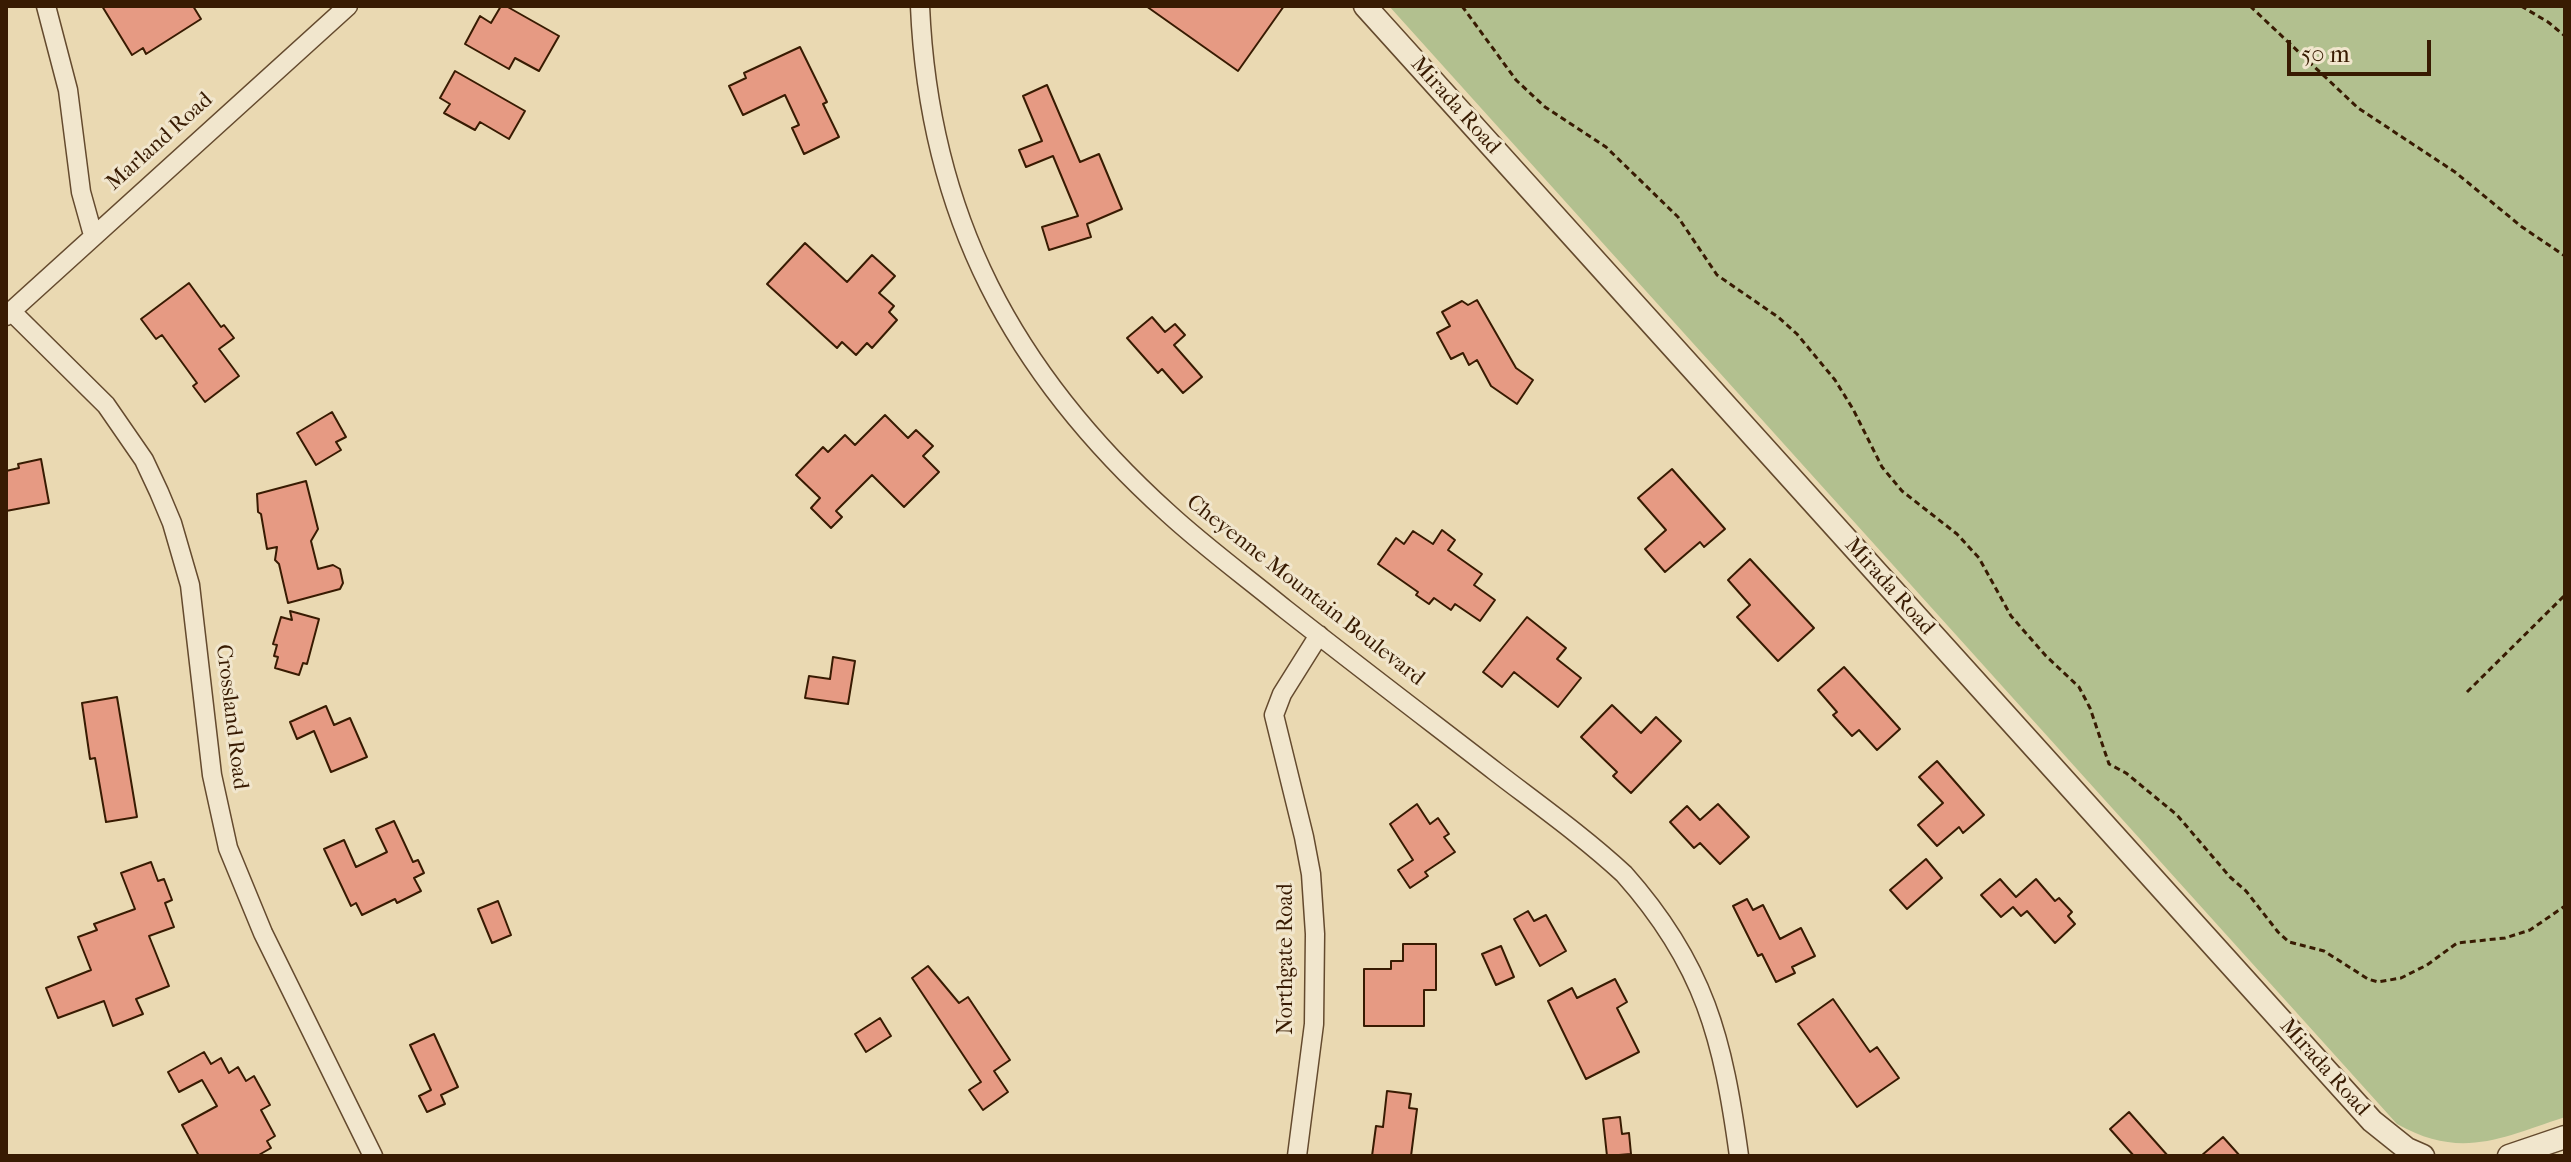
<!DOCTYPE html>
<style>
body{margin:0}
#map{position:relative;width:2571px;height:1162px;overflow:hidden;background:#ead9b2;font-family:"IM FELL French Canon",serif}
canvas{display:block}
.frame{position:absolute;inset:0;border:8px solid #381b02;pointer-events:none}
.scale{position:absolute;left:2287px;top:40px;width:144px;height:36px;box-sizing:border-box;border:4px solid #381b02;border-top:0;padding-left:10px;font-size:24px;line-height:28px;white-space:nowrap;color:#381b02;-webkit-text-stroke:6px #f1e6cd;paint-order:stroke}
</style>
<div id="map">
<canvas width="2571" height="1162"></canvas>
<div class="frame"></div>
<div class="scale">50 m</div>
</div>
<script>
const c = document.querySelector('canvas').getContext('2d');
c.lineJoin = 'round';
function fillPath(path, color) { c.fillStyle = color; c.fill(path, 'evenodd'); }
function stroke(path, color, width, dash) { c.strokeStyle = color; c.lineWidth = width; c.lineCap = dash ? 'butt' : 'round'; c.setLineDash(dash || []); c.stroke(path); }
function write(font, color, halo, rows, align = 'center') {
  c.font = font + ' "IM FELL French Canon",serif'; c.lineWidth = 6; c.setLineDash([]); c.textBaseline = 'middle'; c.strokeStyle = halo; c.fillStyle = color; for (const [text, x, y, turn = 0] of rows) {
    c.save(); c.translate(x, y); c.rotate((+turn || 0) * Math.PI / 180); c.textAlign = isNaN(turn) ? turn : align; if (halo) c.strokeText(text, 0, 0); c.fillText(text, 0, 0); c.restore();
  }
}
const green = new Path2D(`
 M 1389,6 L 2565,6 L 2565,1117 C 2501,1138 2461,1160 2397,1124 Z`);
const building = new Path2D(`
 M 102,6 L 193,6 L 201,19 L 146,54 L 143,48 L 132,55 Z
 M 501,6 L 506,6 L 559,36 L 539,71 L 515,58 L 509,69 L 465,44 L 480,16 L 491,23 Z
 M 1146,6 L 1284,6 L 1238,71 Z
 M 800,47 L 827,102 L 823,104 L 839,137 L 804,154 L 792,128 L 799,125 L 785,95 L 743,115 L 729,86 L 746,78 L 744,73 Z
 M 455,71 L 525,111 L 509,139 L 480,122 L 475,130 L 444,113 L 450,104 L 440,98 Z
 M 1047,85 L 1080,162 L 1099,154 L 1122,209 L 1087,224 L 1091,237 L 1049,250 L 1042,227 L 1078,216 L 1053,156 L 1026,167 L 1019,150 L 1042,141 L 1023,96 Z
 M 805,243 L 847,282 L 872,255 L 895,276 L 879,293 L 894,306 L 889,312 L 897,320 L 872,348 L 867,343 L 856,355 L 842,342 L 837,348 L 767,284 Z
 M 189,283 L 221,327 L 224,325 L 234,338 L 219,349 L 239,376 L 205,402 L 193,386 L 197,383 L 162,335 L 156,339 L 141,319 Z
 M 1477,300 L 1516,368 L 1533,380 L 1517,404 L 1491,386 L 1477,360 L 1469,365 L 1463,353 L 1451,359 L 1437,333 L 1450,326 L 1442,312 L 1462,301 L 1468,305 Z
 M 1152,317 L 1165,332 L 1175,324 L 1185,335 L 1174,345 L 1202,377 L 1183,393 L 1162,369 L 1158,373 L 1127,338 Z
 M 332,412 L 346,437 L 336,442 L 341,450 L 316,465 L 297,433 Z
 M 885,415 L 908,438 L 916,430 L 933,446 L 923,456 L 939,472 L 904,507 L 872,475 L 836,511 L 842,517 L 831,528 L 811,508 L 820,498 L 796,475 L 823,447 L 828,452 L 845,435 L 855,445 Z
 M 41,459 L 49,503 L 6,511 L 6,471 L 19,468 L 18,464 Z
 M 1672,469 L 1725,529 L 1704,547 L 1700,542 L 1665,572 L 1645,549 L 1666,530 L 1638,498 Z
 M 306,481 L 318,529 L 311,541 L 318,569 L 333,565 L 340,569 L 343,583 L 340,589 L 288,603 L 279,564 L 275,560 L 277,547 L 267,549 L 261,514 L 258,512 L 257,494 Z
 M 1442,530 L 1455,540 L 1448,550 L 1482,574 L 1474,585 L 1495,600 L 1480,621 L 1455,604 L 1451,610 L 1434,598 L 1429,604 L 1416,595 L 1418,592 L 1378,564 L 1396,538 L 1404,544 L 1413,531 L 1433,544 Z
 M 1750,559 L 1814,628 L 1778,661 L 1737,617 L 1750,605 L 1728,580 Z
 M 290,611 L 319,619 L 307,664 L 303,663 L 299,675 L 275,668 L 278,657 L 274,656 L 277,645 L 273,644 L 281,617 L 292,620 Z
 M 1527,617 L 1566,648 L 1557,659 L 1581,678 L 1558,707 L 1514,672 L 1502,687 L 1483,672 Z
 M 833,657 L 855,661 L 848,704 L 805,698 L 809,676 L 830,679 Z
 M 1844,667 L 1900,729 L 1877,750 L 1859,730 L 1852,736 L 1833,715 L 1837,712 L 1818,690 Z
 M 117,697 L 137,817 L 106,822 L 95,758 L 90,759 L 82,703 Z
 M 1612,705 L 1641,733 L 1656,717 L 1681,741 L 1631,793 L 1613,776 L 1617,772 L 1581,737 Z
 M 326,706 L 334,725 L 350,718 L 367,757 L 331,772 L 314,731 L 297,739 L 290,722 Z
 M 1937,761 L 1984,815 L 1963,833 L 1959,827 L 1937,846 L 1918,825 L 1943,803 L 1919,777 Z
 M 1417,804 L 1430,824 L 1438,818 L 1449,834 L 1444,837 L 1455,852 L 1425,872 L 1428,876 L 1410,888 L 1398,870 L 1413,860 L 1390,824 Z
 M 1718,804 L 1749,837 L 1720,864 L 1700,843 L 1694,848 L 1670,822 L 1687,806 L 1700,820 Z
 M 394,821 L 413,862 L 418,860 L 424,873 L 414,878 L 421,891 L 397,903 L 395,899 L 362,915 L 356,903 L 351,906 L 324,849 L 344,840 L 356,867 L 387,852 L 376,829 Z
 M 1926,859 L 1942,878 L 1907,909 L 1890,890 Z
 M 151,862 L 158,881 L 164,879 L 172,900 L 165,903 L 174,927 L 149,936 L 169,986 L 136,999 L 143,1014 L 113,1026 L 104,1001 L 58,1018 L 46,988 L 91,970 L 78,937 L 97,930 L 94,924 L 135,909 L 121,873 Z
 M 2000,879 L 2016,897 L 2036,879 L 2055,901 L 2059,898 L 2072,912 L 2068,916 L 2075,924 L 2055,943 L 2027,911 L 2021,916 L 2013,907 L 2001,917 L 1981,895 Z
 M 1747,899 L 1753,910 L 1763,905 L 1780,939 L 1801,928 L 1815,956 L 1792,967 L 1795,973 L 1776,982 L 1762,954 L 1758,956 L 1733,906 Z
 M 498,901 L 511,935 L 492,943 L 478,909 Z
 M 1528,911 L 1534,921 L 1546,915 L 1566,951 L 1540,966 L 1514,919 Z
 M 1403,944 L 1436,944 L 1436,990 L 1424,990 L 1424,1026 L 1364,1026 L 1364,969 L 1391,969 L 1391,961 L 1403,961 Z
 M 1501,946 L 1514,977 L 1496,985 L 1482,954 Z
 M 928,966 L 959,1003 L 968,997 L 1010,1060 L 994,1071 L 1008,1092 L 983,1110 L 969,1090 L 981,1082 L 912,978 Z
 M 1615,979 L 1627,1002 L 1617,1008 L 1639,1052 L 1586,1079 L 1548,1001 L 1572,988 L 1577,998 Z
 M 1833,999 L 1870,1052 L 1877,1047 L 1899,1078 L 1857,1107 L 1798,1024 Z
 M 880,1018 L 891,1036 L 866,1052 L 855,1034 Z
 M 434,1034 L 458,1087 L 441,1095 L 445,1104 L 427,1112 L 419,1096 L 431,1090 L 410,1045 Z
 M 204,1052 L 211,1064 L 221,1058 L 229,1073 L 238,1067 L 246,1081 L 254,1076 L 270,1105 L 261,1110 L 275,1136 L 267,1141 L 271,1148 L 257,1156 L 199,1156 L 182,1125 L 217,1106 L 202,1080 L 179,1092 L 168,1072 Z
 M 1387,1091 L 1411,1094 L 1409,1108 L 1417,1109 L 1411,1156 L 1372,1156 L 1376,1126 L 1383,1127 Z
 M 2129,1112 L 2168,1156 L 2134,1156 L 2110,1129 Z
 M 1620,1117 L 1622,1134 L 1629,1133 L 1631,1154 L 1607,1156 L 1603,1119 Z
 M 2223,1137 L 2240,1156 L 2201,1156 Z`);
const path = new Path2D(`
 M 1462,6 L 1516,80 L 1545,107 L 1606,147 L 1678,217 L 1717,275 L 1778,317 L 1797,334 L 1835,380 L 1853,409 L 1882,467 L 1902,491 L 1957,534 L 1979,558 L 2011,616 L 2046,656 L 2079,687 L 2090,708 L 2109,764 L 2126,773 L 2177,815 L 2230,877 L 2246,891 L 2278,932 L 2289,942 L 2324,951 L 2368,979 L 2378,982 L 2401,978 L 2427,965 L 2457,943 L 2505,938 L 2530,930 L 2565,906
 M 2250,6 L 2358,108 L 2455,172 L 2522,227 L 2565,256
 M 2521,6 L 2548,22 L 2565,36
 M 2467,692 L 2565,595`);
const minor = new Path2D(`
 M 46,6 L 68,90 L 81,192 L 93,235
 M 920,6 C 929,216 1013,373 1168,513 C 1205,547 1246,577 1285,609 C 1355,664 1426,718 1496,772 C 1539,805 1584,837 1624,874 C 1705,965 1723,1039 1739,1156
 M 11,311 L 106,405 L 144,460 L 159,492 L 172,523 L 190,585 L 212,775 L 228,848 L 263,933 L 373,1156
 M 6,316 L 348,6
 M 1297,1156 L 1314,1024 L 1315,934 L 1311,874 L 1304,837 L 1274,715 L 1282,694 L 1319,635`);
const tertiary = new Path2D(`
 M 1365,6 L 2372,1121 L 2407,1149 L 2423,1156
 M 2509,1156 L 2565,1137`);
const streetNames = [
 ["Mirada Road",1455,106,48],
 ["Marland Road",160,142,-42],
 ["Mirada Road",1889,587,48],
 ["Cheyenne Mountain Boulevard",1305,591,38],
 ["Crossland Road",231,717,83],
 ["Northgate Road",1287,959,-90],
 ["Mirada Road",2324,1068,48]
];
fillPath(green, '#b2c08f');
fillPath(building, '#e69a83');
stroke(building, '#381b02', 2);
stroke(minor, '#644a2e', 21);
stroke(tertiary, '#644a2e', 25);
stroke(path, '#381b02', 3, [6, 4]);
stroke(minor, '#f1e6cd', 18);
stroke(tertiary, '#f1e6cd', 22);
write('22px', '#381b02', '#f1e6cd', streetNames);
</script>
